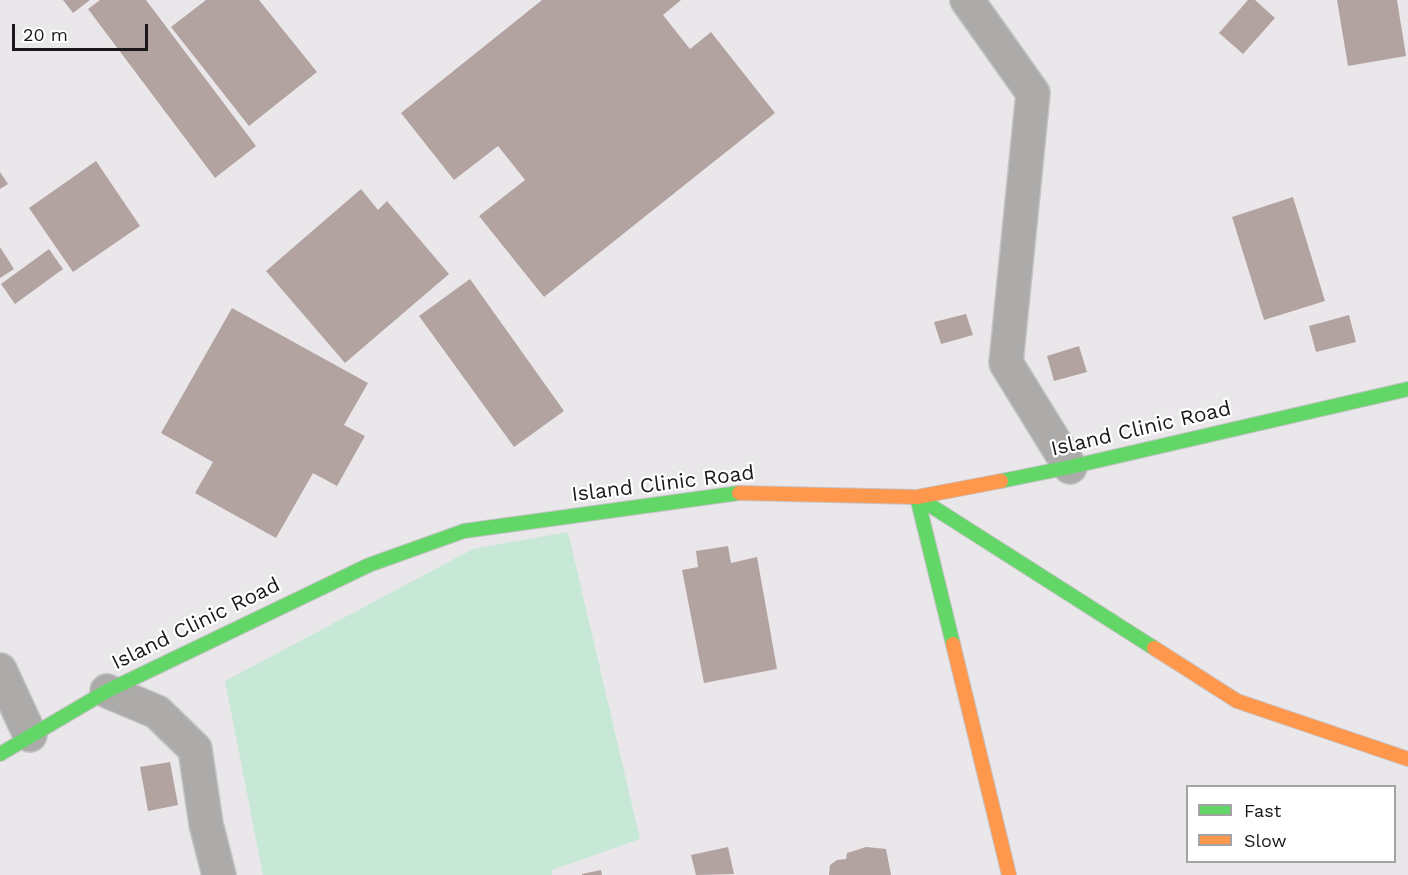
<!DOCTYPE html>
<style>
body{margin:0}
#map{position:relative;width:1408px;height:875px;overflow:hidden;background:#eae7eb;font-family:"Work Sans",sans-serif}
canvas{display:block}
.legend{position:absolute;left:1186px;top:785px;width:210px;height:78px;box-sizing:border-box;background:#fff;border:2px solid #a3a3a4;margin:0;padding:8px 10px;list-style:none;font-size:18px;color:#1a181b}
.legend li{display:flex;align-items:center;gap:12px;height:30px}
.legend b{width:30px;border:2px solid #a3a3a4}
.scale{position:absolute;left:12px;top:24px;width:136px;height:27px;box-sizing:border-box;border:3px solid #1a181b;border-top:0;padding-left:8px;font-size:18px;line-height:21px;white-space:nowrap;color:#1a181b;-webkit-text-stroke:4px #fff;paint-order:stroke}
</style>
<div id="map">
<canvas width="1408" height="875"></canvas>
<ul class="legend">
<li><b style="height:8px;background:#63d668"></b>Fast</li>
<li><b style="height:8px;background:#ff974d"></b>Slow</li>
</ul>
<div class="scale">20 m</div>
</div>
<script>
const c = document.querySelector('canvas').getContext('2d');
c.lineJoin = 'round';
function fillPath(path, color) { c.fillStyle = color; c.fill(path, 'evenodd'); }
function stroke(path, color, width, dash) { c.strokeStyle = color; c.lineWidth = width; c.lineCap = dash ? 'butt' : 'round'; c.setLineDash(dash || []); c.stroke(path); }
function write(font, color, halo, rows, align = 'center') {
  c.font = font + ' "Work Sans",sans-serif'; c.lineWidth = 4.5; c.setLineDash([]); c.textBaseline = 'middle'; c.strokeStyle = halo; c.fillStyle = color; for (const [text, x, y, turn = 0] of rows) {
    c.save(); c.translate(x, y); c.rotate((+turn || 0) * Math.PI / 180); c.textAlign = isNaN(turn) ? turn : align; if (halo) c.strokeText(text, 0, 0); c.fillText(text, 0, 0); c.restore();
  }
}
const green = new Path2D(`
 M 568,532 L 640,839 L 552,870 L 552,875 L 263,875 L 225,681 L 473,549 Z`);
const building = new Path2D(`
 M 63,0 L 90,0 L 73,13 Z
 M 100,0 L 146,0 L 256,146 L 215,178 L 88,9 Z
 M 206,0 L 259,0 L 317,72 L 249,126 L 171,27 Z
 M 542,0 L 681,0 L 663,15 L 690,49 L 711,32 L 775,113 L 544,297 L 479,216 L 525,180 L 498,146 L 454,180 L 401,113 Z
 M 1248,0 L 1255,0 L 1275,18 L 1243,54 L 1219,33 Z
 M 1337,0 L 1397,0 L 1406,56 L 1348,66 Z
 M 96,161 L 140,226 L 73,272 L 29,208 Z
 M 0,172 L 8,184 L 0,189 Z
 M 361,189 L 378,210 L 387,201 L 449,274 L 345,363 L 266,271 Z
 M 1293,197 L 1325,301 L 1264,320 L 1232,217 Z
 M 0,247 L 14,269 L 0,278 Z
 M 49,249 L 63,269 L 15,304 L 1,284 Z
 M 470,279 L 564,411 L 514,447 L 419,316 Z
 M 232,308 L 368,383 L 344,425 L 365,436 L 337,486 L 313,473 L 276,538 L 195,493 L 213,462 L 161,433 Z
 M 966,314 L 973,335 L 941,344 L 934,322 Z
 M 1349,315 L 1356,342 L 1316,352 L 1309,326 Z
 M 1079,346 L 1087,372 L 1054,381 L 1047,356 Z
 M 728,546 L 731,563 L 757,557 L 777,669 L 704,683 L 682,570 L 698,567 L 696,551 Z
 M 170,762 L 178,805 L 148,811 L 140,767 Z
 M 728,847 L 734,874 L 696,875 L 691,855 Z
 M 866,847 L 886,849 L 891,875 L 829,875 L 830,865 L 837,860 L 846,859 L 847,853 Z
 M 601,870 L 602,875 L 582,875 L 582,874 Z`);
const street = new Path2D(`
 M 967,0 L 1033,93 L 1006,363 L 1070,467
 M 0,670 L 30,735
 M 107,691 L 157,712 L 195,749 L 206,824 L 219,875`);
const fast = new Path2D(`
 M 1001,481 L 1070,467 L 1408,389
 M 953,644 L 917,497 L 1154,648
 M 0,754 L 107,691 L 369,565 L 464,531 L 739,493`);
const slow = new Path2D(`
 M 739,493 L 917,497 L 1001,481
 M 953,644 L 1009,875
 M 1154,648 L 1237,701 L 1408,759`);
const streetNames = [
 ["Island Clinic Road",1141,429,-13],
 ["Island Clinic Road",663,484,-7],
 ["Island Clinic Road",196,624,-26]
];
fillPath(green, '#c8e8d7');
fillPath(building, '#b3a3a0');
stroke(street, '#c5c3c5', 36);
stroke(fast, '#c5c3c5', 16);
stroke(slow, '#c5c3c5', 16);
stroke(street, '#acabaa', 33);
stroke(fast, '#63d668', 14);
stroke(slow, '#ff974d', 14);
write('21px', '#1a181b', '#fff', streetNames);
</script>
